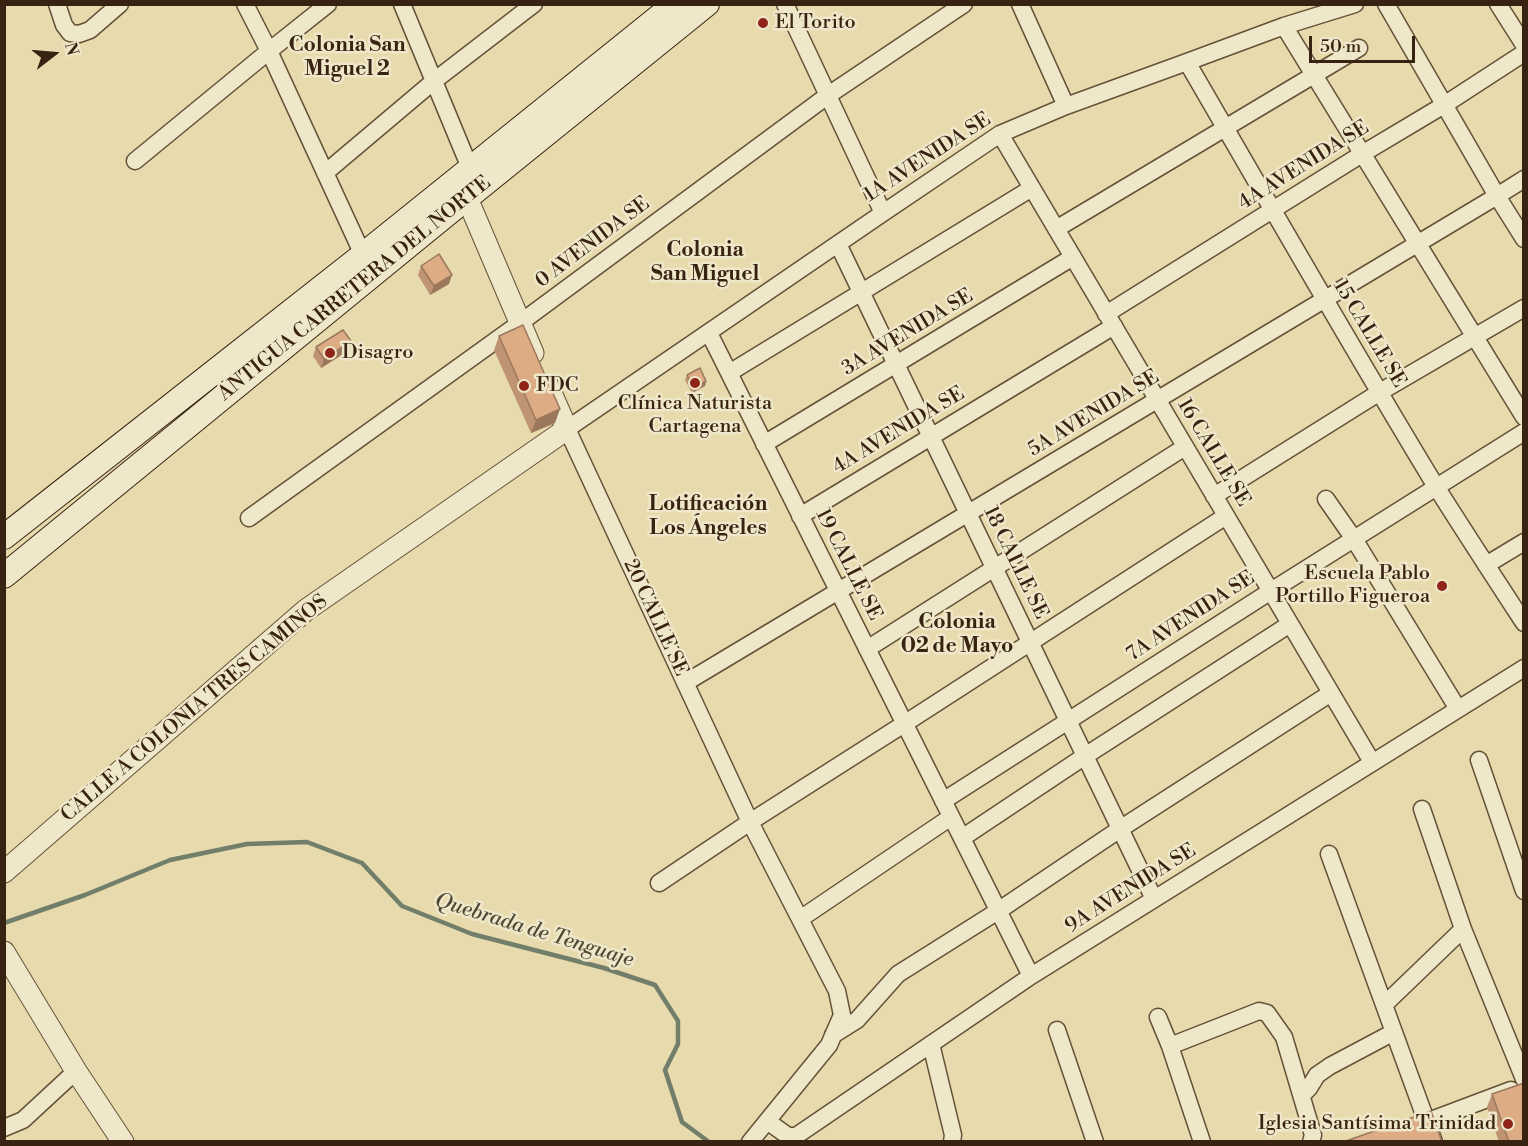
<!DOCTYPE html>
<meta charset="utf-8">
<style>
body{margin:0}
#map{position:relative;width:1528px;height:1146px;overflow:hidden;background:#e7daac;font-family:"Libre Bodoni",serif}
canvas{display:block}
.frame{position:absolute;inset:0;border:6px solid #382312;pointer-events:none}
.north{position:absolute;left:24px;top:24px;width:60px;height:60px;-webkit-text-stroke:4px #efe7c9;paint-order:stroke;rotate:74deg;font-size:16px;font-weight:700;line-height:24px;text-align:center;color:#382312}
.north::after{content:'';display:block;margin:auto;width:21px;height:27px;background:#382312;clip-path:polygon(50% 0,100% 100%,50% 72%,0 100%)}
.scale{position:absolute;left:1309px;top:36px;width:106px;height:27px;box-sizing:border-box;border:3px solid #382312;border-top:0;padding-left:8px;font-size:18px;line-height:21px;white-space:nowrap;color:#382312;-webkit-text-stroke:4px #efe7c9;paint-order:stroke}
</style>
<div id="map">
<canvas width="1528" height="1146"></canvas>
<div class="frame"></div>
<div class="north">N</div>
<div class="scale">50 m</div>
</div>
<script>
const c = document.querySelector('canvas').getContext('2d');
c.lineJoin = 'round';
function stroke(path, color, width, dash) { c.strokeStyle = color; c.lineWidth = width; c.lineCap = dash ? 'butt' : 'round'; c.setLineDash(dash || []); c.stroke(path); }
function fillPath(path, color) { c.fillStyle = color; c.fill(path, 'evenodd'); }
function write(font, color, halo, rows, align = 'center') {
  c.font = font + ' "Libre Bodoni",serif'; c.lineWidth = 5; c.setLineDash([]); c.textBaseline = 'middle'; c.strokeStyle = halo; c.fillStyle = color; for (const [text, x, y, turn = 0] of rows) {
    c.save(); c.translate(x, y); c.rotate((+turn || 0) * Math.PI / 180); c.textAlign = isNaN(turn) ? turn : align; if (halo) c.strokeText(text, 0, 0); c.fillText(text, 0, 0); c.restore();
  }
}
const stream = new Path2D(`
 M 4,923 L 85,895 L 170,860 L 247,844 L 307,842 L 362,863 L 402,906 L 472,934 L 604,968 L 655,985 L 678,1021 L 678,1044 L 665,1070 L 682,1122 L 709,1142`);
const minor = new Path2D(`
 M 57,4 L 64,25 L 70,33 L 79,34 L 90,30 L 120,4
 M 245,4 L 269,51 L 363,255
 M 402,4 L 470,168
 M 785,4 L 883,213
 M 1020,4 L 1066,106
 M 1386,4 L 1497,196 L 1524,239
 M 1498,4 L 1524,45
 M 1284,26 L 1524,417
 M 1187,62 C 1269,203 1350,345 1435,485 C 1464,531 1494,577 1524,623
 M 1000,134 L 1372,762
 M 135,161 L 269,51 L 328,4
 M 325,173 L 434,81 L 534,4
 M 1056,229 L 1359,48
 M 838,244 L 1154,899
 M 1106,314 L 1362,154 L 1444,105 L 1524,53
 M 709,333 L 1031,976
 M 729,373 L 1032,188
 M 764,444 L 1073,257
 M 1214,496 L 1380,392 L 1524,308
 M 1326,499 L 1354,539 L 1458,709
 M 800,516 L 1114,326
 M 249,518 L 520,323 L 827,96 L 964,4
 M 1486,565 L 1524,542
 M 867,649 L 1185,447
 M 685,683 L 1497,196 L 1524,179
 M 1479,760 L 1524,891
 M 943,801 L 1271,591 L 1524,432
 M 1422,809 L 1463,929 L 1524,1079
 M 962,838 L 1085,756 L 1290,624
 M 1329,854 L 1434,1142
 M 659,883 L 750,822 L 904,724 L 1226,516
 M 800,919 L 951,817
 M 1384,1005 L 1463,929
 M 1158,1017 L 1170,1046 L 1202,1142
 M 1057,1030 L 1095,1142
 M 833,1035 L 857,1020 L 898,974 L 998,911 L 1120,829 L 1331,693
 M 931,1044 L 953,1135 L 952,1142
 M 1170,1046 L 1259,1011 L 1267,1013 L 1284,1037 L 1313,1135 L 1311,1142
 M 1302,1095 L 1309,1088 L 1317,1075 L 1330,1066 L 1394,1032
 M 767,1121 L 788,1136 L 796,1136 L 1031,976 L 1524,668
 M 1418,1125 L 1511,1090
 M 4,1128 L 23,1120 L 76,1071
 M 750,1142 L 829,1045 L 842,1015 L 837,991 L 750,822 L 567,429 L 883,213 L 1000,134 L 1066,106 L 1187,62 L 1284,26 L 1355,4`);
const tertiary = new Path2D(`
 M 467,198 L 533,353
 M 4,872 L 306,610 L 567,429 L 548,386
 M 4,952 L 76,1071 L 123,1142`);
const secondary = new Path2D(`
 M 4,537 L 363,255 L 675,4
 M 4,576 L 442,218 L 707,4`);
const wall = new Path2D(`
 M 421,266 L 449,284 L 430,295 L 418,275 Z
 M 499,336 L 555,423 L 531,433 L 494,350 Z
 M 351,341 L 348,351 L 321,368 L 313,356 L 316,347 Z
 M 687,375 L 706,381 L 705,386 L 692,393 L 685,380 Z
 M 1492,1094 L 1524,1142 L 1499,1142 L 1487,1107 Z`);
const shadedWall = new Path2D(`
 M 452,275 L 449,284 L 430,295 L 434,286 Z
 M 351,341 L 348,351 L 321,368 L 324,359 Z
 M 706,381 L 705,386 L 692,393 L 694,388 Z
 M 560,409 L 555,423 L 531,433 L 536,420 Z`);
const building = new Path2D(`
 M 439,254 L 452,275 L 434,286 L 421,266 Z
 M 523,325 L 560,409 L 536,420 L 499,336 Z
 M 343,330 L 351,341 L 324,359 L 316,347 Z
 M 700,368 L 706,381 L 694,388 L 687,375 Z
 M 1524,1083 L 1524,1142 L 1509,1142 L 1492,1094 Z
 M 1431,1111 L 1442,1142 L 1346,1142 L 1346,1141 Z`);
const markers = [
 [763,23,6,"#8f2418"],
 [330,353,6,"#8f2418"],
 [695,383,6,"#8f2418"],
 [524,386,6,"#8f2418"],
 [1442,586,6,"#8f2418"],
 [1508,1124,6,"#8f2418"]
];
const poiNames = [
 ["El Torito",775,23],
 ["Disagro",342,353],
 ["FDC",536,386],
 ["Clínica Naturista",695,404,"center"],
 ["Cartagena",695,427,"center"],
 ["Escuela Pablo",1430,574,"right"],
 ["Portillo Figueroa",1430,597,"right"],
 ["Iglesia Santísima Trinidad",1496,1124,"right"]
];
const streetNames = [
 ["1A AVENIDA SE",928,158,-33],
 ["4A AVENIDA SE",1304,166,-32],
 ["0 AVENIDA SE",593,243,-37],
 ["ANTIGUA CARRETERA DEL NORTE",355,289,-39],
 ["3A AVENIDA SE",908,333,-31],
 ["15 CALLE SE",1369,334,59],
 ["5A AVENIDA SE",1094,414,-31],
 ["4A AVENIDA SE",899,431,-31],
 ["16 CALLE SE",1213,453,59],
 ["18 CALLE SE",1015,563,64],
 ["19 CALLE SE",848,565,63],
 ["7A AVENIDA SE",1191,617,-33],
 ["20 CALLE SE",655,618,65],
 ["CALLE A COLONIA TRES CAMINOS",195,709,-40],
 ["9A AVENIDA SE",1131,889,-32]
];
const neighbourhoodNames = [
 ["Colonia San",347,46],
 ["Miguel 2",347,70],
 ["Colonia",705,251],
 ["San Miguel",705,275],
 ["Lotificación",708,505],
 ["Los Ángeles",708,529],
 ["Colonia",957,623],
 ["02 de Mayo",957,647]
];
const waterNames = [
 ["Quebrada de Tenguaje",534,931,17]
];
stroke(stream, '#717e6a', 4.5);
stroke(minor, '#645138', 19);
stroke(tertiary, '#645138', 23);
stroke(secondary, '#382312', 26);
stroke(minor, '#efe7c9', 16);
stroke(tertiary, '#efe7c9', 21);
stroke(secondary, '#efe7c9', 24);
fillPath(wall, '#be9472');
fillPath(shadedWall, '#9b785d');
fillPath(building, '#ddac85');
stroke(building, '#9b785d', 1.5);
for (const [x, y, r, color] of markers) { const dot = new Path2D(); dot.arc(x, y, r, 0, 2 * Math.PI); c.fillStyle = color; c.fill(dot); stroke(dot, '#efe7c9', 2); }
write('20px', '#382312', '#efe7c9', poiNames, 'left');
write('20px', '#382312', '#efe7c9', streetNames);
write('bold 21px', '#382312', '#efe7c9', neighbourhoodNames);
write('italic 21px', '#504937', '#efe7c9', waterNames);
</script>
